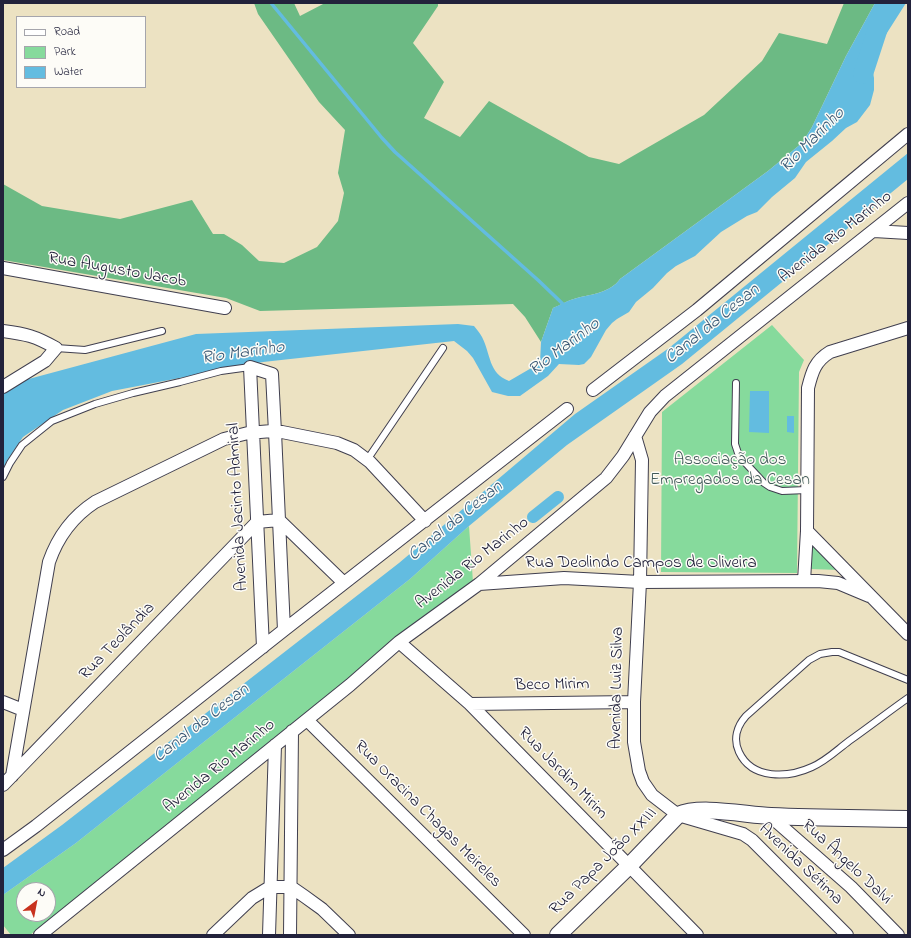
<!DOCTYPE html>
<meta charset="utf-8">
<style>
body{margin:0}
#map{position:relative;width:911px;height:938px;overflow:hidden;background:#ece2c2;font-family:"Indie Flower",sans-serif}
canvas{display:block}
.frame{position:absolute;inset:0;border:4px solid #22223b;pointer-events:none}
.legend{position:absolute;left:16px;top:16px;width:130px;height:72px;box-sizing:border-box;background:#fdfcf7;border:1px solid #a5a5ac;margin:0;padding:5px 7px;list-style:none;font-size:12px;color:#22223b}
.legend li{display:flex;align-items:center;gap:8px;height:20px}
.legend b{width:20px;border:1px solid #a5a5ac}
.north{position:absolute;left:16px;top:882px;width:40px;height:40px;box-sizing:border-box;background:#fdfcf7;border:1px solid #a5a5ac;border-radius:50%;rotate:32deg;font-size:11px;font-weight:700;line-height:16px;text-align:center;color:#22223b}
.north::after{content:'';display:block;margin:auto;width:14px;height:18px;background:#c8321e;clip-path:polygon(50% 0,100% 100%,50% 72%,0 100%)}
</style>
<div id="map">
<canvas width="911" height="938"></canvas>
<div class="frame"></div>
<ul class="legend">
<li><b style="height:5px;background:#fff"></b>Road</li>
<li><b style="height:11px;background:#86da9c"></b>Park</li>
<li><b style="height:11px;background:#63bce0"></b>Water</li>
</ul>
<div class="north">N</div>
</div>
<script>
const c = document.querySelector('canvas').getContext('2d');
c.lineJoin = 'round';
function fillPath(path, color) { c.fillStyle = color; c.fill(path, 'evenodd'); }
function stroke(path, color, width, dash) { c.strokeStyle = color; c.lineWidth = width; c.lineCap = dash ? 'butt' : 'round'; c.setLineDash(dash || []); c.stroke(path); }
function write(font, color, halo, rows, align = 'center') {
  c.font = font + ' "Indie Flower",sans-serif'; c.lineWidth = 3; c.setLineDash([]); c.textBaseline = 'middle'; c.strokeStyle = halo; c.fillStyle = color; for (const [text, x, y, turn = 0] of rows) {
    c.save(); c.translate(x, y); c.rotate((+turn || 0) * Math.PI / 180); c.textAlign = isNaN(turn) ? turn : align; if (halo) c.strokeText(text, 0, 0); c.fillText(text, 0, 0); c.restore();
  }
}
const green = new Path2D(`
 M 772,325 L 804,360 L 799,372 L 797,573 L 661,572 L 662,412 Z
 M 469,526 L 473,582 L 30,935 L 11,935 L 3,925 L 3,895 L 76,843 L 119,809 L 410,579 ZM 24,890 L 48,890 L 48,914 L 24,914 Z
 M 812,545 L 839,570 L 811,569 Z`);
const forest = new Path2D(`
 M 254,3 L 294,3 L 300,16 L 325,3 L 438,3 L 438,6 L 413,43 L 444,82 L 424,118 L 460,137 L 489,101 L 589,157 L 619,164 L 704,115 L 762,61 L 779,33 L 827,44 L 844,3 L 875,3 L 846,56 L 812,127 L 802,143 L 768,171 L 620,279 C 610,293 592,294 577,298 C 568,300 561,305 553,308 L 541,342 L 525,317 L 513,304 L 260,311 L 226,298 L 3,260 L 3,184 L 42,206 L 120,219 L 192,200 L 213,234 L 224,234 L 242,245 L 259,261 L 284,263 L 317,247 L 338,221 L 344,193 L 338,173 L 345,130 L 319,102 L 258,14 Z`);
const water = new Path2D(`
 M 875,3 L 906,3 L 885,36 L 872,45 L 870,54 L 874,78 L 874,90 L 870,105 L 857,122 L 846,128 L 832,141 L 806,162 L 795,178 L 772,197 L 757,212 L 747,216 L 721,232 L 695,256 L 676,266 L 667,273 L 653,288 L 636,302 L 629,312 L 617,319 L 612,323 L 606,330 L 591,357 L 584,364 L 579,365 L 559,364 L 548,376 L 520,396 L 508,396 L 492,392 L 473,358 L 467,351 L 454,341 L 263,362 L 112,391 L 63,410 L 23,437 L 6,462 L 3,470 L 3,390 L 25,380 L 196,334 L 458,324 L 474,326 C 477,330 480,333 482,337 C 491,354 488,373 509,381 L 540,363 L 541,342 L 553,308 C 560,305 568,300 577,298 C 592,294 610,293 620,279 L 768,171 L 802,143 L 812,127 L 846,56 Z
 M 908,153 L 908,179 L 682,364 L 567,445 L 469,526 L 410,579 L 76,843 L 3,895 L 3,868 L 62,825 L 399,563 L 575,414 L 669,348 Z
 M 750,391 L 769,391 L 769,433 L 749,432 Z
 M 787,416 L 794,416 L 794,433 L 787,432 Z`);
const stream = new Path2D(`
 M 271,3 L 382,138 L 395,152 L 539,281 L 566,307`);
const canal = new Path2D(`
 M 533,517 L 558,497`);
const river = new Path2D(`
 M 863,74 L 879,25 L 892,3`);
const lane = new Path2D(`
 M 56,348 L 85,350 L 162,331
 M 736,383 L 735,444 L 739,456 L 764,483 L 770,487 L 782,491 L 807,490
 M 367,460 L 443,348
 M 3,477 L 10,463 L 22,445 L 52,421 L 95,404 L 133,393 L 180,382 L 221,371 L 250,367
 M 908,680 L 839,652 L 832,652 L 820,654 L 809,660 L 746,716 C 737,726 733,739 739,752 C 752,780 788,778 812,767 C 826,761 837,750 849,741 C 869,727 888,712 908,698`);
const street = new Path2D(`
 M 874,231 L 908,233
 M 3,268 L 225,308
 M 3,331 C 26,334 35,336 56,348 L 45,361 L 3,387
 M 593,390 L 697,310 L 908,134
 M 635,436 L 642,460 L 640,582 L 634,702 L 634,742 L 639,771 L 643,782 L 652,795 L 678,815 L 743,834 L 752,840 L 847,935
 M 807,531 L 908,634
 M 804,581 L 807,531 L 808,388 C 812,372 815,361 830,352 L 908,328
 M 479,584 L 564,578 L 640,582 L 818,581 L 838,583 L 869,596
 M 399,642 L 470,704 L 697,935
 M 263,647 L 250,367 L 272,374 L 275,432 L 284,630
 M 3,702 L 23,710
 M 470,704 L 634,702
 M 307,720 L 524,935
 M 12,776 L 49,562 C 58,536 72,517 95,502 L 224,439 L 248,433 L 272,431 L 282,432 L 337,443 L 354,450 L 370,462 L 425,521
 M 3,785 L 257,522 L 279,520 L 344,583
 M 770,816 L 851,887 L 898,935
 M 3,850 L 36,826 L 284,630 L 567,409
 M 40,935 L 350,685 L 399,642 L 479,584 L 606,478 L 623,456 L 650,412 L 665,396 L 908,203
 M 213,935 L 252,898 L 270,887 L 291,887 L 304,896 L 322,909 L 349,935
 M 269,935 L 275,745
 M 290,935 L 292,731`);
const secondary = new Path2D(`
 M 558,935 L 629,866 L 678,815 C 700,805 746,815 771,816 C 817,818 862,818 908,819`);
const streetNames = [
 ["Avenida Rio Marinho",836,238,-38],
 ["Rua Augusto Jacob",117,271,10],
 ["Avenida Jacinto Admiral",239,507,-93],
 ["Avenida Rio Marinho",473,564,-38],
 ["Rua Deolindo Campos de Oliveira",641,564],
 ["Rua Teolândia",118,642,-46],
 ["Beco Mirim",552,686,-1],
 ["Avenida Luiz Silva",618,688,-89],
 ["Avenida Rio Marinho",220,767,-39],
 ["Rua Jardim Mirim",562,774,46],
 ["Rua Oracina Chagas Meireles",427,815,45],
 ["Rua Papa João XXIII",604,862,-45],
 ["Rua Ângelo Dalvi",846,863,43],
 ["Avenida Sétima",800,865,44]
];
const parkNames = [
 ["Associação dos",730,461],
 ["Empregados da Cesan",730,481]
];
const waterNames = [
 ["Rio Marinho",813,141,-45],
 ["Canal da Cesan",713,325,-39],
 ["Rio Marinho",565,348,-37],
 ["Rio Marinho",243,354,-8],
 ["Canal da Cesan",456,522,-39],
 ["Canal da Cesan",202,724,-38]
];
fillPath(green, '#86da9c');
fillPath(forest, '#6cba84');
fillPath(water, '#63bce0');
stroke(stream, '#63bce0', 3.5);
stroke(canal, '#63bce0', 12);
stroke(river, '#63bce0', 20);
stroke(lane, '#403f4f', 8);
stroke(street, '#403f4f', 14);
stroke(secondary, '#403f4f', 18);
stroke(lane, '#fff', 6);
stroke(street, '#fff', 12);
stroke(secondary, '#fff', 16);
write('17px', '#22223b', '#fdfcf7', streetNames);
write('17px', '#405958', '#fdfcf7', parkNames);
write('italic 18px', '#395875', '#fdfcf7', waterNames);
</script>
